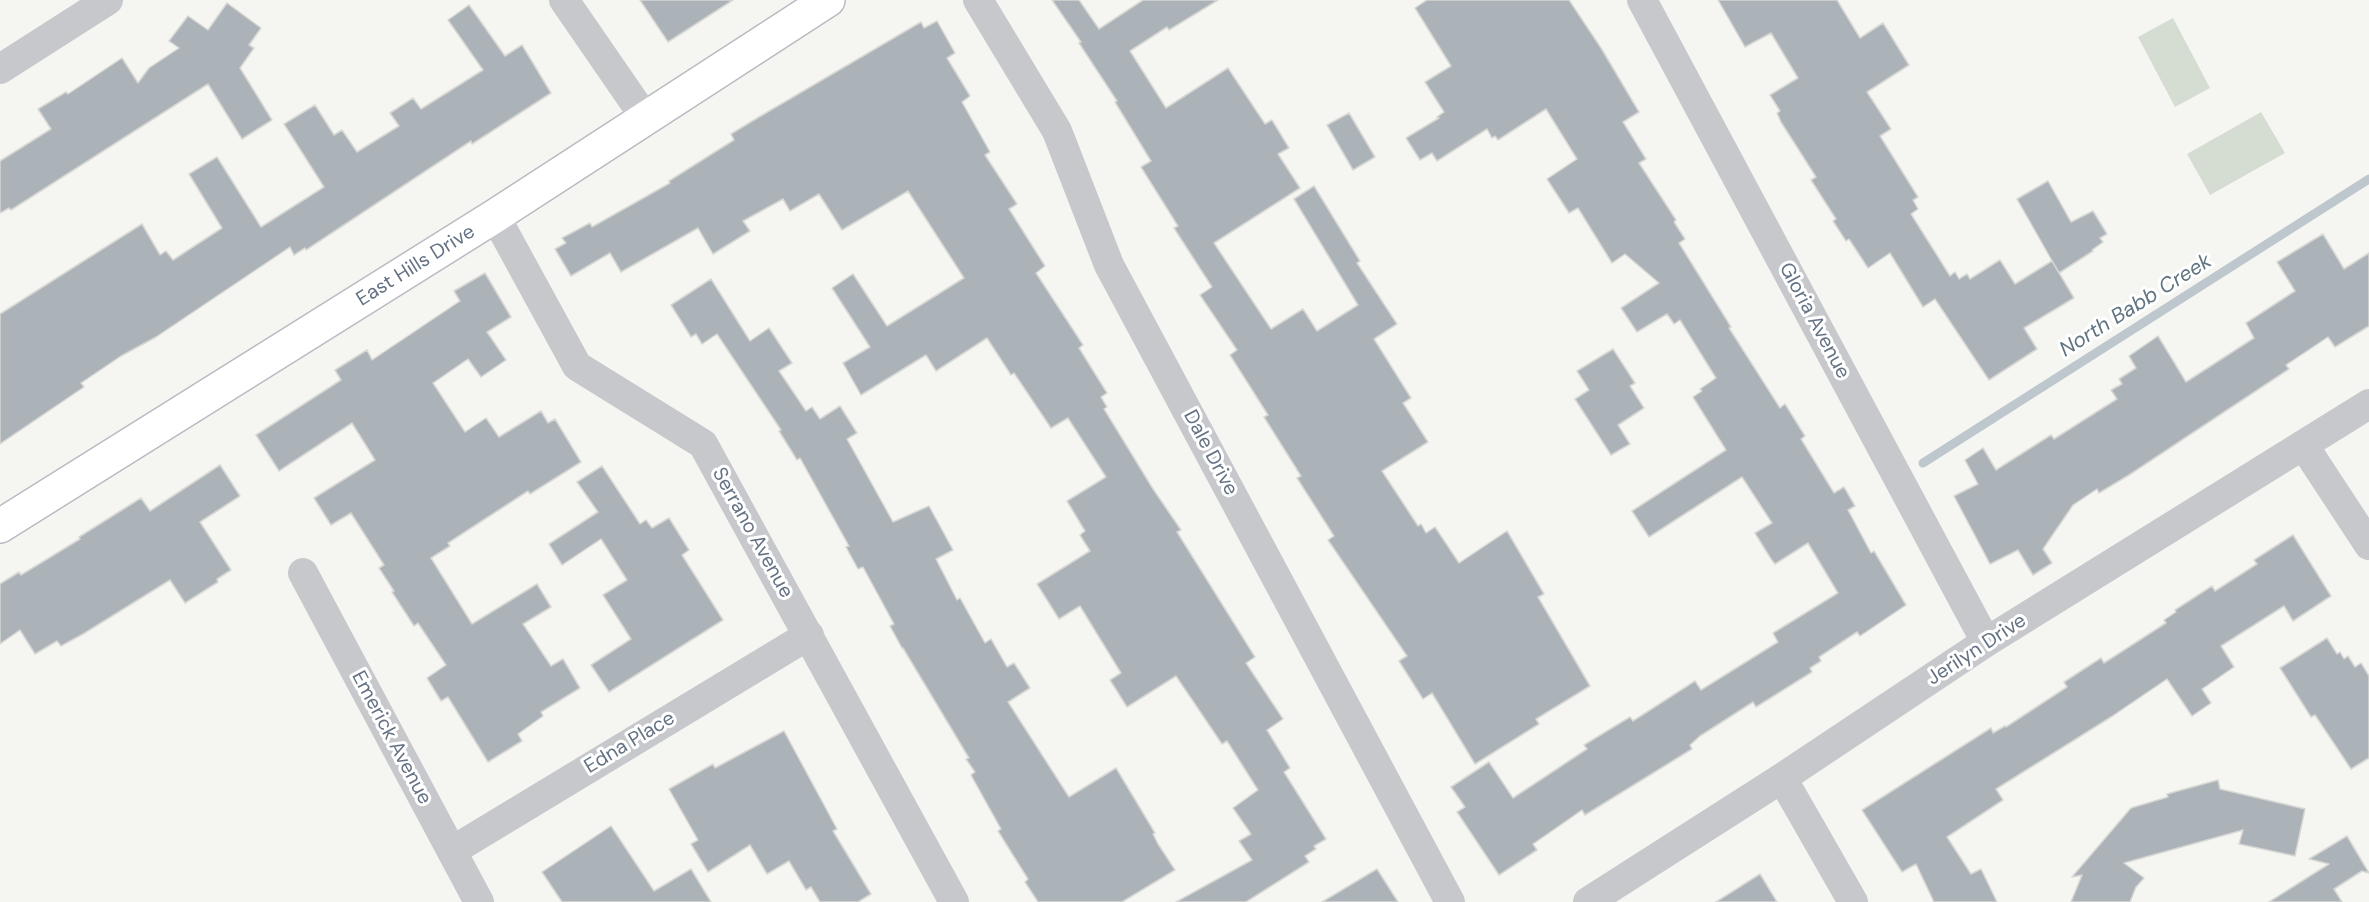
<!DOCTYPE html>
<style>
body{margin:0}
canvas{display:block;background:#f5f6f2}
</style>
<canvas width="2369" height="902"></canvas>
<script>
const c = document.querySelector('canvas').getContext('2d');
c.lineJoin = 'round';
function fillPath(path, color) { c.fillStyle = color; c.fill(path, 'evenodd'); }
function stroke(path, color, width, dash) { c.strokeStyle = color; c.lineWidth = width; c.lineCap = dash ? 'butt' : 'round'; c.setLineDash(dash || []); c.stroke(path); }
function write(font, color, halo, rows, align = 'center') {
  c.font = font + ' "DM Sans",sans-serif'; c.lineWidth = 6; c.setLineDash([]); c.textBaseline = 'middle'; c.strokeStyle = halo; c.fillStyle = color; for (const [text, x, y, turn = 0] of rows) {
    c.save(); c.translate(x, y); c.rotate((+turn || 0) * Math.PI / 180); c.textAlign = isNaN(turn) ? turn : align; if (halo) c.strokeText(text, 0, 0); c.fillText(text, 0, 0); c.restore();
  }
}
const green = new Path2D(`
 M 2173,18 L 2210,88 L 2175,107 L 2138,37 Z
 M 2261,112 L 2285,153 L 2210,195 L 2187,154 Z`);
const stream = new Path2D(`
 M 1923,463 L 2369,179`);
const building = new Path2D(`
 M 640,0 L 733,0 L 668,42 Z
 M 1052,0 L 1079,0 L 1099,29 L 1143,0 L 1218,0 L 1169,30 L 1167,27 L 1130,51 L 1166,108 L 1228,68 L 1265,124 L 1272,120 L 1289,148 L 1278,154 L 1300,188 L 1214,243 L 1271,329 L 1303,309 L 1317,331 L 1358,305 L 1294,199 L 1314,186 L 1360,261 L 1357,263 L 1397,324 L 1374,339 L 1411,398 L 1403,403 L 1428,442 L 1382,471 L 1418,526 L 1421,524 L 1426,533 L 1435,527 L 1459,563 L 1507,531 L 1544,594 L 1538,597 L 1590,686 L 1536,719 L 1539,724 L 1475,764 L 1432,693 L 1423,699 L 1399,661 L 1407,656 L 1328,540 L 1334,536 L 1297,478 L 1301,476 L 1264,417 L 1268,415 L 1230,355 L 1237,350 L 1200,295 L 1212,287 L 1174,228 L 1178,226 L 1141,167 L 1151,161 L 1115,102 L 1117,101 L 1079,43 L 1081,42 Z
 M 1427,0 L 1569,0 L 1601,48 L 1639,112 L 1623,122 L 1646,159 L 1639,163 L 1676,220 L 1674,222 L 1685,239 L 1679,243 L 1731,327 L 1729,328 L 1780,408 L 1785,404 L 1805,436 L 1801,439 L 1834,493 L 1844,487 L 1855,506 L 1848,510 L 1871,553 L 1874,551 L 1906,605 L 1860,636 L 1857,632 L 1819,657 L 1821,661 L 1810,668 L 1812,672 L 1756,707 L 1753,702 L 1700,736 L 1690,745 L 1692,749 L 1585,815 L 1582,810 L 1533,844 L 1537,850 L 1499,875 L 1457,812 L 1465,807 L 1451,787 L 1489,762 L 1513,798 L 1587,749 L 1584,745 L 1630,717 L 1633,721 L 1695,681 L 1701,690 L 1778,642 L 1773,633 L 1838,593 L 1808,543 L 1775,564 L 1771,559 L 1755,533 L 1772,523 L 1742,477 L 1649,537 L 1632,511 L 1726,450 L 1693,397 L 1702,391 L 1700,389 L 1716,378 L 1680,320 L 1674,324 L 1667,314 L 1637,332 L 1621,308 L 1659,283 L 1625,254 L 1612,263 L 1578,208 L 1569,213 L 1547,179 L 1577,159 L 1546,109 L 1498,140 L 1495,136 L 1492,138 L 1487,129 L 1437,161 L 1432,153 L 1420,160 L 1406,138 L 1439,118 L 1437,117 L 1444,112 L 1425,82 L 1451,66 L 1415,8 Z
 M 1718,0 L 1837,0 L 1860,38 L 1883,23 L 1909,65 L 1867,92 L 1891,129 L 1880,136 L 1918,197 L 1913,200 L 1918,209 L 1911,214 L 1950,276 L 1955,272 L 1959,279 L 1967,274 L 1970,279 L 2000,260 L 2015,284 L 2052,261 L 2074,298 L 2024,328 L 2037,349 L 1989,380 L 1935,299 L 1923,307 L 1890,253 L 1868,268 L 1849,239 L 1846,241 L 1833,221 L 1836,219 L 1811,180 L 1816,177 L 1781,122 L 1777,113 L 1780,111 L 1770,95 L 1798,78 L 1771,33 L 1745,47 Z
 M 227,3 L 261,28 L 249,45 L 254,48 L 240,68 L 272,120 L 242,139 L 208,84 L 11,210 L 9,208 L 0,213 L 0,161 L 51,129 L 38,109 L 66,92 L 68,94 L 122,58 L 138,83 L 149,68 L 179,48 L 169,41 L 188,16 L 208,30 Z
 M 469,5 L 505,56 L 522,45 L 551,93 L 472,144 L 471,141 L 306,250 L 305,248 L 294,255 L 290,247 L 156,337 L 121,356 L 81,383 L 84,387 L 0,444 L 0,314 L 142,224 L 160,255 L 166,251 L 173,260 L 222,228 L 189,174 L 217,157 L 261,227 L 324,187 L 284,124 L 315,105 L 334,135 L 342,130 L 357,152 L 399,126 L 390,113 L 413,98 L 421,109 L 483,70 L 448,20 Z
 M 937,21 L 955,53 L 947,58 L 970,96 L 962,102 L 990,152 L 985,155 L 1017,204 L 1009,209 L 1045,266 L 1036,273 L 1083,345 L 1079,348 L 1107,393 L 1101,397 L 1107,407 L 1104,409 L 1153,489 L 1181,530 L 1177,532 L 1255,657 L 1246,663 L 1283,719 L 1267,730 L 1290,768 L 1284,772 L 1326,839 L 1314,846 L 1316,849 L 1305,856 L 1309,862 L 1246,902 L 1176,902 L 1252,860 L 1239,841 L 1251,834 L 1233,808 L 1258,790 L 1227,741 L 1222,744 L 1176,676 L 1127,707 L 1110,680 L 1121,673 L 1080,606 L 1059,619 L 1037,584 L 1090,551 L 1080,535 L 1085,531 L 1067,501 L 1106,477 L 1068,418 L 1051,428 L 1014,373 L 1011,375 L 987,338 L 936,371 L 926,355 L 861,395 L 843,363 L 870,347 L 832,288 L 853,274 L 887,326 L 964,278 L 908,191 L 842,230 L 819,194 L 790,211 L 783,199 L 743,221 L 750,231 L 713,254 L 698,228 L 621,272 L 610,253 L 571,276 L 555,249 L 566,243 L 562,238 L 590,223 L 592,227 L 670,183 L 669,181 L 734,140 L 731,134 L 759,117 L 921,22 L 924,28 Z
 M 1349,113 L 1375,157 L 1353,170 L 1327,125 Z
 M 2048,181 L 2071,222 L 2093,211 L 2107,234 L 2100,238 L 2103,242 L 2092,250 L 2093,251 L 2059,273 L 2017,199 Z
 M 2323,234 L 2344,269 L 2369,253 L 2369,326 L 2335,347 L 2328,337 L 2286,365 L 2289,369 L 2129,475 L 2099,493 L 2097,489 L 2073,505 L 2043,549 L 2052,563 L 2033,575 L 2018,550 L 1990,564 L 1954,496 L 1978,484 L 1965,460 L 1983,448 L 1996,470 L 2051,435 L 2054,439 L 2117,399 L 2111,390 L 2122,384 L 2119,379 L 2136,368 L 2129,356 L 2158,336 L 2186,382 L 2254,338 L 2246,323 L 2295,291 L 2277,262 Z
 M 485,273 L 511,317 L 487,332 L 506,360 L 481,377 L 468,359 L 433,383 L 465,432 L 486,418 L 499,437 L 541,411 L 548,423 L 555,419 L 581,462 L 530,494 L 528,491 L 448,543 L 450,546 L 431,558 L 472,624 L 537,584 L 551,607 L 523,624 L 551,666 L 563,659 L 580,688 L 541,712 L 543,716 L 518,734 L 522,741 L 488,762 L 448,697 L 441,701 L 427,678 L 446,665 L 418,623 L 414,626 L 392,592 L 394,591 L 379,568 L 384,565 L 351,513 L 331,525 L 314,498 L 375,460 L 352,423 L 279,471 L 256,435 L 341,380 L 335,370 L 367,350 L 372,360 L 460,301 L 454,291 Z
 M 711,279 L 750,341 L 769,328 L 792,363 L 779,371 L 806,411 L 812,407 L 820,419 L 840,406 L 857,433 L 847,439 L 893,522 L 929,506 L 953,550 L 936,559 L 957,600 L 960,598 L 985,643 L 991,639 L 1007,667 L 1014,663 L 1030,688 L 1008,702 L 1069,797 L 1116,768 L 1155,833 L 1153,834 L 1158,844 L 1175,870 L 1122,902 L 1038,902 L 1025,882 L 1028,879 L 998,831 L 1001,829 L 971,775 L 975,772 L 966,759 L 969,758 L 903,648 L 902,648 L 890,626 L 894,624 L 863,567 L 858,569 L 846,547 L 849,546 L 800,458 L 797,460 L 779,431 L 781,430 L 717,334 L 702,344 L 696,334 L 691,337 L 671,305 Z
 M 1613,349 L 1635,383 L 1630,386 L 1644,408 L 1618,425 L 1630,444 L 1611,455 L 1575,399 L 1589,390 L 1577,371 Z
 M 220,465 L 240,496 L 200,522 L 231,570 L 217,579 L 218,582 L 185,603 L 170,580 L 83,634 L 61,646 L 57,641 L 35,654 L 20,630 L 0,644 L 0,584 L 19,572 L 21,575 L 80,539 L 79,537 L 141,498 L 150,511 Z
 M 602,466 L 640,524 L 646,520 L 652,528 L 669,518 L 689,550 L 682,555 L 723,620 L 609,692 L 591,665 L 631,639 L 603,595 L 627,580 L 601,539 L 562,565 L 549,544 L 598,512 L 577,482 Z
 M 2293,535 L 2331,596 L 2293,621 L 2284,606 L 2221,646 L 2234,667 L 2202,689 L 2211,703 L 2192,716 L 2167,679 L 2111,717 L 1996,789 L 2003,800 L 1947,837 L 1971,874 L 1981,869 L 1997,902 L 1934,902 L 1916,864 L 1902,872 L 1862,810 L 1991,728 L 1993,733 L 2005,726 L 2006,727 L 2067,687 L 2064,682 L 2101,658 L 2104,663 L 2166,623 L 2164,620 L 2176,612 L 2175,610 L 2212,586 L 2215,591 L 2257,564 L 2254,560 Z
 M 2327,638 L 2337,654 L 2340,652 L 2344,659 L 2348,656 L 2355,667 L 2361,663 L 2369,676 L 2369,758 L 2351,769 L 2315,715 L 2311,717 L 2280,668 Z
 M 784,731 L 837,829 L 833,831 L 871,894 L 858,902 L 820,902 L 811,887 L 806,890 L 789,861 L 767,874 L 750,845 L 708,872 L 691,844 L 698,840 L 669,789 L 713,764 L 715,768 Z
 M 2218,780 L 2220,789 L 2305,809 L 2295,856 L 2239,844 L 2243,830 L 2124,863 L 2144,878 L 2136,887 L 2130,902 L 2071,902 L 2082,875 L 2072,877 L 2131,808 L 2168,797 L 2167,794 Z
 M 611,826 L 654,891 L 691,869 L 711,902 L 562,902 L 542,872 Z
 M 2347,836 L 2369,873 L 2362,871 L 2334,889 L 2342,902 L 2269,902 L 2329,864 L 2309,859 Z
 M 1377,869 L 1398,902 L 1322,902 Z
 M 1760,874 L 1777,902 L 1716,902 Z`);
const street = new Path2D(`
 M 564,0 L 646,119
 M 978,0 L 1057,131 L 1109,265 L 1450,902
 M 1642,0 L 1986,642
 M 0,69 L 108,0
 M 495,216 L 577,366 L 703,444 L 954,902
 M 2304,446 L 2369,545
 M 303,573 L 479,902
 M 1782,778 L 1853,902
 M 452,851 L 809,635
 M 1588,902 L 1782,778 L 1986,642 L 2369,404`);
const secondary = new Path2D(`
 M 0,526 L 495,216 L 828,0`);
const streetNames = [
 ["East Hills Drive",416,266,-32],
 ["Gloria Avenue",1814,321,62],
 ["Dale Drive",1210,453,62],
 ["Serrano Avenue",752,533,61],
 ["Jerilyn Drive",1977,650,-33],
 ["Emerick Avenue",391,738,62],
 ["Edna Place",630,743,-31]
];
const waterNames = [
 ["North Babb Creek",2136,306,-32]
];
fillPath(green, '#d5ddd3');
stroke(stream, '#bec7cd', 9);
fillPath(building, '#abb2b8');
stroke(building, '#d7d7d4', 1.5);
stroke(secondary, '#b8bbc0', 36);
stroke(street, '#c6c8cc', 30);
stroke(secondary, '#fff', 33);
write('20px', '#647284', '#fff', streetNames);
write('italic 21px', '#5f7381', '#fff', waterNames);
</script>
